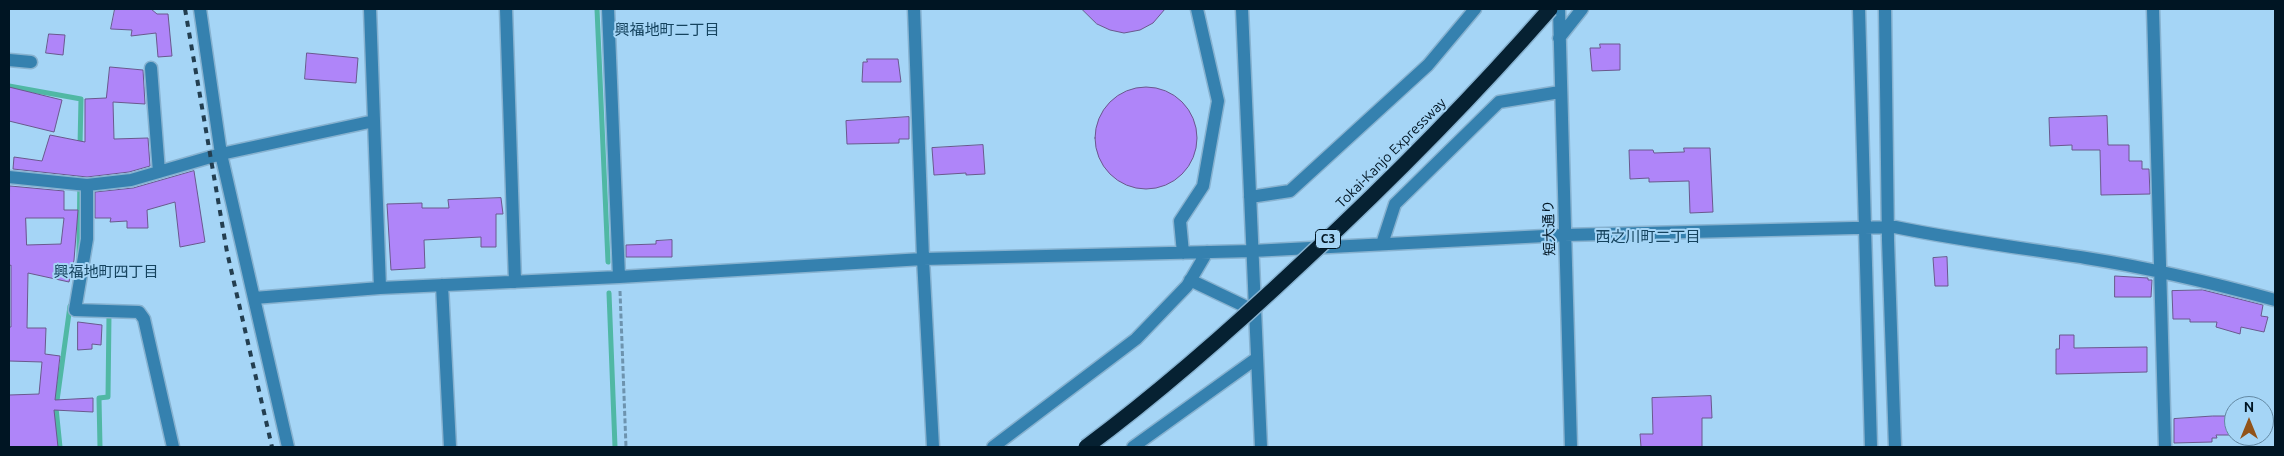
<!DOCTYPE html>
<meta charset="utf-8">
<style>
body{margin:0}
#map{position:relative;width:2284px;height:456px;overflow:hidden;background:#a5d5f6;font-family:Ubuntu,sans-serif}
canvas{display:block}
.frame{position:absolute;inset:0;border:10px solid #001523;pointer-events:none}
.north{position:absolute;left:2224px;top:396px;width:50px;height:50px;box-sizing:border-box;background:#a5d5f6;border:1px solid #6388a2;border-radius:50%;rotate:0deg;font-size:14px;font-weight:700;line-height:20px;text-align:center;color:#001523}
.north::after{content:'';display:block;margin:auto;width:18px;height:22px;background:#925319;clip-path:polygon(50% 0,100% 100%,50% 72%,0 100%)}
</style>
<div id="map">
<canvas width="2284" height="456"></canvas>
<div class="frame"></div>
<div class="north">N</div>
</div>
<script>
const c = document.querySelector('canvas').getContext('2d');
c.lineJoin = 'round';
function stroke(path, color, width, dash) { c.strokeStyle = color; c.lineWidth = width; c.lineCap = dash ? 'butt' : 'round'; c.setLineDash(dash || []); c.stroke(path); }
function fillPath(path, color) { c.fillStyle = color; c.fill(path, 'evenodd'); }
function write(font, color, halo, rows, align = 'center') {
  c.font = font + ' Ubuntu,"Noto Sans JP",sans-serif'; c.lineWidth = 4; c.setLineDash([]); c.textBaseline = 'middle'; c.strokeStyle = halo; c.fillStyle = color; for (const [text, x, y, turn = 0] of rows) {
    c.save(); c.translate(x, y); c.rotate((+turn || 0) * Math.PI / 180); c.textAlign = isNaN(turn) ? turn : align; if (halo) c.strokeText(text, 0, 0); c.fillText(text, 0, 0); c.restore();
  }
}
const stream = new Path2D(`
 M 597,9 L 608,262
 M 9,86 L 81,99 L 80,146
 M 79,256 L 80,170
 M 609,293 L 615,447
 M 60,447 L 56,408 L 70,306
 M 100,447 L 99,398 L 108,397 L 109,315`);
const building = new Path2D(`
 M 115,9 L 151,9 L 157,14 L 168,14 L 172,56 L 158,57 L 156,33 L 131,36 L 132,30 L 111,29 Z
 M 1082,9 L 1165,9 L 1153,23 L 1140,30 L 1124,33 L 1110,30 L 1097,24 Z
 M 49,34 L 65,35 L 63,55 L 46,53 Z
 M 1600,44 L 1620,44 L 1620,70 L 1592,71 L 1590,48 L 1600,48 Z
 M 307,53 L 358,58 L 356,83 L 305,79 Z
 M 867,59 L 898,59 L 901,82 L 862,82 L 863,62 L 867,62 Z
 M 110,67 L 143,70 L 145,104 L 113,102 L 114,139 L 148,138 L 150,166 L 129,172 L 87,177 L 13,169 L 14,157 L 42,161 L 50,135 L 85,142 L 85,99 L 106,98 Z
 M 9,87 L 62,100 L 54,132 L 9,121 Z
 M1095 138a51 51 0 1 1 102 0a51 51 0 1 1-102 0Z
 M 2107,116 L 2108,145 L 2129,145 L 2129,161 L 2142,161 L 2142,169 L 2149,169 L 2150,194 L 2101,195 L 2100,150 L 2072,150 L 2072,145 L 2050,146 L 2049,118 Z
 M 909,117 L 909,139 L 899,139 L 899,143 L 847,144 L 846,121 Z
 M 983,145 L 985,174 L 966,175 L 966,173 L 934,175 L 932,148 Z
 M 1684,148 L 1710,148 L 1713,212 L 1690,213 L 1689,181 L 1649,182 L 1649,178 L 1630,179 L 1629,150 L 1653,150 L 1654,153 L 1684,152 Z
 M 194,171 L 205,242 L 180,247 L 175,202 L 147,210 L 148,228 L 127,228 L 127,221 L 110,222 L 111,218 L 95,218 L 95,192 L 133,188 Z
 M 10,186 L 64,191 L 64,210 L 78,210 L 74,260 L 69,282 L 28,273 L 27,328 L 46,328 L 45,354 L 60,356 L 55,400 L 93,398 L 93,412 L 54,410 L 58,447 L 9,447 L 9,395 L 39,394 L 42,362 L 9,361 L 9,327 L 11,327 L 11,265 L 9,266 ZM 26,218 L 64,218 L 61,244 L 27,245 Z
 M 501,198 L 503,214 L 496,214 L 496,247 L 481,247 L 481,237 L 424,240 L 425,268 L 391,270 L 387,204 L 422,203 L 422,208 L 449,208 L 448,200 Z
 M 672,240 L 672,257 L 626,257 L 626,245 L 656,244 L 656,241 Z
 M 1947,257 L 1948,286 L 1935,286 L 1933,258 Z
 M 2115,276 L 2148,278 L 2148,280 L 2152,280 L 2151,297 L 2115,297 Z
 M 2203,290 L 2263,305 L 2261,316 L 2268,317 L 2264,332 L 2241,327 L 2240,334 L 2216,327 L 2217,322 L 2190,322 L 2190,319 L 2173,319 L 2172,291 Z
 M 78,322 L 102,325 L 101,345 L 92,344 L 92,349 L 78,350 Z
 M 2060,335 L 2074,335 L 2074,348 L 2147,347 L 2147,372 L 2056,374 L 2056,349 L 2059,349 Z
 M 1711,396 L 1712,418 L 1702,418 L 1702,447 L 1641,447 L 1640,434 L 1653,434 L 1652,398 Z
 M 2213,416 L 2234,416 L 2234,435 L 2216,435 L 2217,438 L 2212,438 L 2212,442 L 2174,443 L 2174,419 Z`);
const path = new Path2D(`
 M 620,291 L 626,447`);
const minor = new Path2D(`
 M 200,9 L 221,154 L 288,447
 M 370,9 L 380,288 L 619,277 L 923,259 L 1252,251 L 1564,235 L 1895,227 C 1958,240 2022,248 2086,258 C 2150,268 2213,283 2275,300
 M 506,9 L 515,282
 M 608,9 L 619,277
 M 914,9 L 923,259 L 933,447
 M 1242,9 L 1261,447
 M 1559,9 L 1571,447
 M 1859,9 L 1871,447
 M 1885,9 L 1888,240 L 1895,447
 M 2153,9 L 2165,447
 M 1559,38 L 1582,9
 M 9,60 L 31,62
 M 151,68 L 159,172
 M 9,177 L 87,185 L 131,180 L 221,154 L 374,121
 M 87,185 L 87,239 L 75,310 L 139,312 L 144,319 L 173,447
 M 1250,197 L 1290,191 L 1428,65 L 1475,9
 M 1382,244 L 1395,204 L 1499,102 L 1560,92
 M 1183,253 L 1180,221 L 1203,186 L 1218,101 L 1197,9
 M 1190,280 L 1255,311
 M 442,285 L 450,447
 M 254,298 L 380,288
 M 993,447 L 1136,339 L 1187,286 L 1207,252
 M 1133,447 L 1257,358`);
const rail = new Path2D(`
 M 185,9 L 227,252 L 272,447`);
const highwayBridge = new Path2D(`
 M 1086,447 C 1163,390 1235,326 1305,260 C 1391,180 1473,97 1550,9`);
const shields = [
 [1328,239,25]
];
const shieldNames = [
 ["C3",1328,239]
];
const streetNames = [
 ["Tokai-Kanjo Expressway",1391,153,-45],
 ["短大通り",1549,228,-92]
];
const neighbourhoodNames = [
 ["興福地町二丁目",667,30],
 ["西之川町二丁目",1648,237],
 ["興福地町四丁目",106,272]
];
stroke(stream, '#50b8a4', 5);
fillPath(building, '#af85f9');
stroke(building, '#6a588d', 1);
stroke(minor, '#87b2d0', 15);
stroke(path, '#6d93ae', 3, [5, 2.5]);
stroke(minor, '#3581af', 12);
stroke(rail, '#233e50', 4, [6, 6]);
stroke(highwayBridge, '#87b2d0', 18, []);
stroke(highwayBridge, '#062132', 15);
for (const [x, y, w] of shields) { const box = new Path2D(); box.roundRect(x - w / 2, y - 9.5, w, 19, 4); c.fillStyle = '#a5d5f6'; c.fill(box); stroke(box, '#001523', 1); }
write('bold 12px', '#001523', null, shieldNames);
write('14px', '#001523', '#a5d5f6', streetNames);
write('15px', '#15435e', '#a5d5f6', neighbourhoodNames);
</script>
